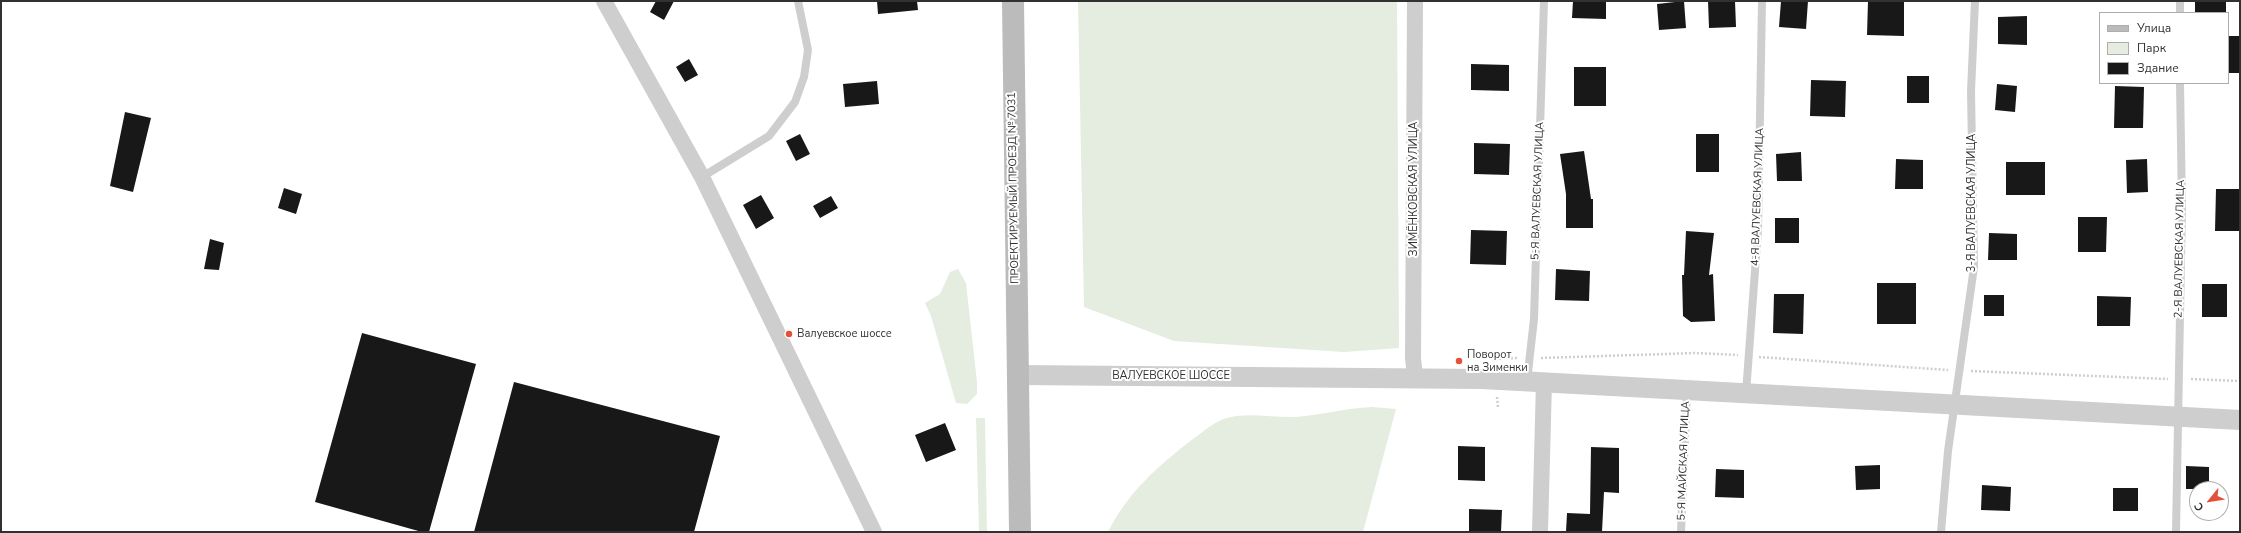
<!DOCTYPE html>
<meta charset="utf-8">
<style>
body{margin:0}
#map{position:relative;width:2241px;height:533px;overflow:hidden;background:#fff;font-family:"Nunito Sans",sans-serif}
canvas{display:block}
.frame{position:absolute;inset:0;border:2px solid #313131;pointer-events:none}
.legend{position:absolute;left:2099px;top:12px;width:130px;height:72px;box-sizing:border-box;background:#fff;border:1px solid #adadad;margin:0;padding:5px 7px;list-style:none;font-size:12px;color:#313131}
.legend li{display:flex;align-items:center;gap:8px;height:20px}
.legend b{width:20px;border:1px solid #adadad}
.north{position:absolute;left:2189px;top:481px;width:40px;height:40px;box-sizing:border-box;background:#fff;border:1px solid #adadad;border-radius:50%;rotate:240deg;font-size:11px;font-weight:700;line-height:16px;text-align:center;color:#313131}
.north::after{content:'';display:block;margin:auto;width:14px;height:18px;background:#e25139;clip-path:polygon(50% 0,100% 100%,50% 72%,0 100%)}
</style>
<div id="map">
<canvas width="2241" height="533"></canvas>
<div class="frame"></div>
<ul class="legend">
<li><b style="height:5px;background:#bbb"></b>Улица</li>
<li><b style="height:11px;background:#e4eddf"></b>Парк</li>
<li><b style="height:11px;background:#181818"></b>Здание</li>
</ul>
<div class="north">С</div>
</div>
<script>
const c = document.querySelector('canvas').getContext('2d');
c.lineJoin = 'round';
function fillPath(path, color) { c.fillStyle = color; c.fill(path, 'evenodd'); }
function stroke(path, color, width, dash) { c.strokeStyle = color; c.lineWidth = width; c.lineCap = dash ? 'butt' : 'round'; c.setLineDash(dash || []); c.stroke(path); }
function write(font, color, halo, rows, align = 'center') {
  c.font = font + ' "Nunito Sans",sans-serif'; c.lineWidth = 4; c.setLineDash([]); c.textBaseline = 'middle'; c.strokeStyle = halo; c.fillStyle = color; for (const [text, x, y, turn = 0] of rows) {
    c.save(); c.translate(x, y); c.rotate((+turn || 0) * Math.PI / 180); c.textAlign = isNaN(turn) ? turn : align; if (halo) c.strokeText(text, 0, 0); c.fillText(text, 0, 0); c.restore();
  }
}
const green = new Path2D(`
 M 1078,1 L 1397,1 L 1399,348 L 1344,352 L 1174,341 L 1084,307 Z
 M 958,269 L 966,283 L 977,382 L 977,394 L 967,404 L 956,403 L 931,316 L 925,303 L 940,294 L 950,272 Z
 M 1372,407 L 1396,409 L 1363,532 L 1108,532 C 1128,492 1158,466 1193,439 C 1203,432 1215,421 1227,418 C 1248,412 1274,418 1296,417 C 1321,415 1346,408 1372,407 Z
 M 976,418 L 985,418 L 987,532 L 979,532 Z`);
const building = new Path2D(`
 M 656,1 L 674,1 L 664,20 L 650,12 Z
 M 877,1 L 917,1 L 918,10 L 878,14 Z
 M 1573,1 L 1606,1 L 1606,19 L 1572,18 Z
 M 1684,1 L 1686,28 L 1659,30 L 1657,4 Z
 M 1708,1 L 1735,1 L 1736,27 L 1709,28 Z
 M 1781,1 L 1808,1 L 1806,29 L 1779,27 Z
 M 1868,1 L 1904,1 L 1904,36 L 1867,35 Z
 M 2195,1 L 2226,1 L 2226,13 L 2195,13 Z
 M 2027,16 L 2027,45 L 1998,44 L 1998,17 Z
 M 2228,36 L 2240,36 L 2240,73 L 2228,73 Z
 M 689,59 L 698,75 L 685,82 L 676,67 Z
 M 1471,64 L 1509,65 L 1509,91 L 1471,90 Z
 M 1574,67 L 1606,67 L 1606,106 L 1574,106 Z
 M 1907,76 L 1929,76 L 1929,103 L 1907,103 Z
 M 1811,80 L 1846,81 L 1845,117 L 1810,116 Z
 M 877,81 L 879,104 L 845,107 L 843,84 Z
 M 1997,84 L 2017,86 L 2015,112 L 1995,110 Z
 M 2115,86 L 2144,87 L 2143,128 L 2114,128 Z
 M 125,112 L 151,118 L 133,192 L 110,186 Z
 M 800,134 L 810,154 L 796,161 L 786,141 Z
 M 1696,134 L 1719,134 L 1719,172 L 1696,172 Z
 M 1474,143 L 1510,144 L 1509,175 L 1474,174 Z
 M 1584,151 L 1591,199 L 1593,199 L 1593,228 L 1566,228 L 1566,194 L 1560,154 Z
 M 1801,152 L 1802,181 L 1777,181 L 1776,154 Z
 M 1896,159 L 1923,160 L 1923,189 L 1895,189 Z
 M 2147,159 L 2148,192 L 2127,193 L 2126,160 Z
 M 2006,162 L 2045,162 L 2045,195 L 2006,195 Z
 M 284,188 L 302,194 L 296,214 L 278,208 Z
 M 2216,189 L 2240,189 L 2240,231 L 2215,231 Z
 M 761,195 L 774,218 L 756,229 L 743,205 Z
 M 831,196 L 838,208 L 820,218 L 813,206 Z
 M 2078,217 L 2107,217 L 2106,252 L 2078,252 Z
 M 1775,218 L 1799,218 L 1799,243 L 1775,243 Z
 M 1471,230 L 1507,231 L 1506,265 L 1470,264 Z
 M 1686,231 L 1714,233 L 1709,275 L 1713,274 L 1715,321 L 1691,322 L 1683,316 L 1682,275 L 1684,275 Z
 M 1989,233 L 2017,234 L 2017,260 L 1988,260 Z
 M 210,239 L 224,243 L 219,270 L 204,269 Z
 M 1556,269 L 1590,271 L 1589,301 L 1555,300 Z
 M 1877,283 L 1916,283 L 1916,324 L 1877,324 Z
 M 2202,284 L 2227,284 L 2227,317 L 2202,317 Z
 M 1774,294 L 1804,294 L 1803,334 L 1773,333 Z
 M 1984,295 L 2004,295 L 2004,316 L 1984,316 Z
 M 2097,296 L 2131,297 L 2130,326 L 2097,326 Z
 M 362,333 L 476,364 L 429,532 L 422,532 L 315,502 Z
 M 514,382 L 720,436 L 694,532 L 474,532 Z
 M 945,423 L 956,450 L 926,462 L 915,435 Z
 M 1458,446 L 1485,447 L 1485,481 L 1458,480 Z
 M 1591,447 L 1619,448 L 1619,493 L 1604,492 L 1602,532 L 1566,532 L 1567,513 L 1590,514 Z
 M 1880,465 L 1880,489 L 1856,490 L 1855,466 Z
 M 2186,466 L 2209,467 L 2209,489 L 2186,489 Z
 M 1716,469 L 1744,470 L 1744,498 L 1715,497 Z
 M 1982,485 L 2011,487 L 2010,511 L 1981,510 Z
 M 2113,488 L 2138,488 L 2138,511 L 2113,511 Z
 M 1469,509 L 1502,510 L 1501,532 L 1469,532 Z`);
const path = new Path2D(`
 M 1759,357 L 1948,370
 M 1541,358 L 1696,353 L 1738,355
 M 1494,362 L 1494,359 L 1518,358
 M 1971,371 L 2168,379
 M 2191,379 L 2240,381
 M 1497,397 L 1498,408`);
const service = new Path2D(`
 M 2180,1 L 2180,13
 M 702,177 L 769,136 L 795,102 L 804,77 L 808,50 L 798,1
 M 1527,381 L 1534,319 L 1544,1
 M 1746,393 L 1758,230 L 1762,1
 M 1681,532 L 1687,390
 M 1941,532 L 1948,451 L 1974,267 L 1971,91 L 1975,1
 M 2176,532 L 2182,206 L 2180,83`);
const minor = new Path2D(`
 M 604,1 L 702,177 L 874,532
 M 1415,377 L 1413,358 L 1415,1
 M 1540,532 L 1544,382`);
const tertiary = new Path2D(`
 M 1017,375 L 1482,379 L 2240,420`);
const secondary = new Path2D(`
 M 1013,1 L 1020,532`);
const markers = [
 [789,334,4,"#e25139"],
 [1459,361,4,"#e25139"]
];
const streetNames = [
 ["ПРОЕКТИРУЕМЫЙ ПРОЕЗД № 7031",1014,188,-91],
 ["ЗИМЁНКОВСКАЯ УЛИЦА",1414,189,-90],
 ["5-Я ВАЛУЕВСКАЯ УЛИЦА",1538,191,-88],
 ["4-Я ВАЛУЕВСКАЯ УЛИЦА",1758,197,-88],
 ["3-Я ВАЛУЕВСКАЯ УЛИЦА",1972,203,-90],
 ["2-Я ВАЛУЕВСКАЯ УЛИЦА",2180,249,-89],
 ["ВАЛУЕВСКОЕ ШОССЕ",1171,376],
 ["5-Я МАЙСКАЯ УЛИЦА",1684,461,-88]
];
const poiNames = [
 ["Валуевское шоссе",797,334],
 ["Поворот",1467,355],
 ["на Зименки",1467,368]
];
fillPath(green, '#e4eddf');
fillPath(building, '#181818');
stroke(path, '#cecece', 2.5, [2, 2]);
stroke(service, '#cecece', 8);
stroke(minor, '#cecece', 16);
stroke(tertiary, '#cecece', 20);
stroke(secondary, '#bbb', 22);
for (const [x, y, r, color] of markers) { const dot = new Path2D(); dot.arc(x, y, r, 0, 2 * Math.PI); c.fillStyle = color; c.fill(dot); stroke(dot, '#fff', 1.5); }
write('11px', '#313131', '#fff', streetNames);
write('11px', '#313131', '#fff', poiNames, 'left');
</script>
